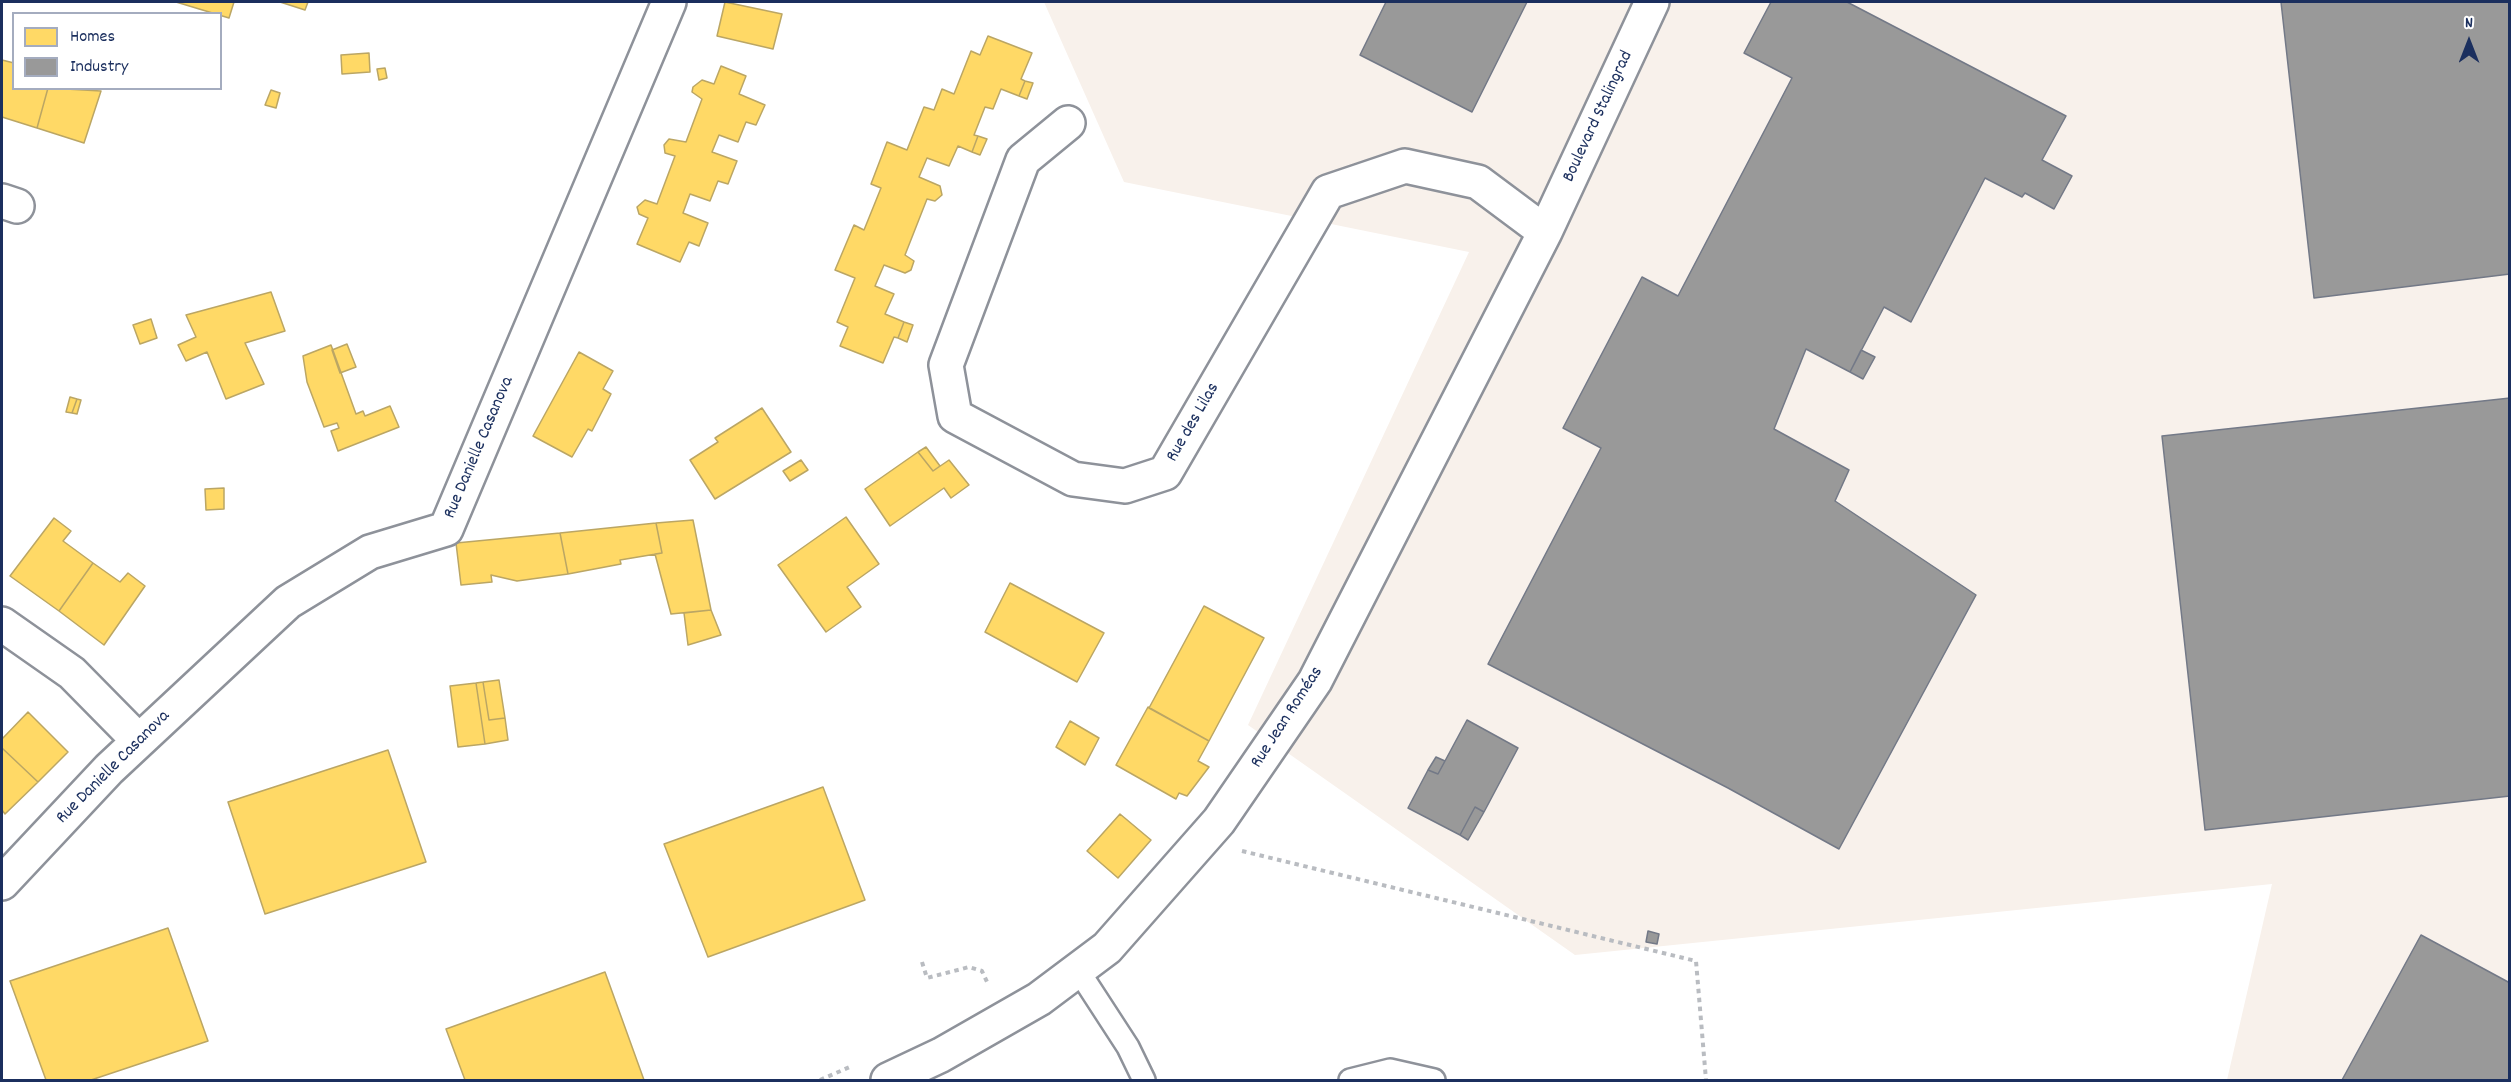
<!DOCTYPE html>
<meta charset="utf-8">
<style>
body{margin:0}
#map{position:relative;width:2511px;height:1082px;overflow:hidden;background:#fff;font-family:Dekko,sans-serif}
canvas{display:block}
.frame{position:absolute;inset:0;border:3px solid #1b2f5e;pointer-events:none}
.legend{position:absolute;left:12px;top:12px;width:210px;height:78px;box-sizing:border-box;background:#fff;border:2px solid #a4acbf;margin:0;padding:8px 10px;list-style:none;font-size:18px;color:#1b2f5e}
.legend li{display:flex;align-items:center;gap:12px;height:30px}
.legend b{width:30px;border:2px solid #a4acbf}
.north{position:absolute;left:2439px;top:12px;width:60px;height:60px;-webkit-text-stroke:4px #fff;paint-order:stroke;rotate:0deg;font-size:16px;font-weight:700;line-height:24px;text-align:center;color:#1b2f5e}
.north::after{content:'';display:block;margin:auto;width:21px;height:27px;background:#1b2f5e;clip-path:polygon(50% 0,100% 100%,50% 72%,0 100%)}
</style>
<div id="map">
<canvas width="2511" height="1082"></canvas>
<div class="frame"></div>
<ul class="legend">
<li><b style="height:16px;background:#ffd966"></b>Homes</li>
<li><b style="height:16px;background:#999"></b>Industry</li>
</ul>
<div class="north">N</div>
</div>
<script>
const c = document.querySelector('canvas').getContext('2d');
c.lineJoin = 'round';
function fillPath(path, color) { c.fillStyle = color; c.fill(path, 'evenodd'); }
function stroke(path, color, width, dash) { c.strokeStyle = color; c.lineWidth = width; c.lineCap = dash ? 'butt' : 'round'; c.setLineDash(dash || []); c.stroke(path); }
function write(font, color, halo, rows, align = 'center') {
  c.font = font + ' Dekko,sans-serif'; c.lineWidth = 6; c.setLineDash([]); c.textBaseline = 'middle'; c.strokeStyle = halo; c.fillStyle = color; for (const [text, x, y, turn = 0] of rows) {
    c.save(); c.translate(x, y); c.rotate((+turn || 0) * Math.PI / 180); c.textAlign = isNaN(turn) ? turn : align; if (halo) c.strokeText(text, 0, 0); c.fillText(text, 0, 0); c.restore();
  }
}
const built = new Path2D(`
 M 1044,2 L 2509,2 L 2509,1080 L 2227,1080 L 2272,884 L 1575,955 L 1248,725 L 1469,252 L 1124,182 Z`);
const homes = new Path2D(`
 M 176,2 L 234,2 L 229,18 Z
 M 280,2 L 308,2 L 305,10 Z
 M 725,2 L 782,14 L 773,49 L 717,36 Z
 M 988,36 L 1032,53 L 1021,79 L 1025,81 L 1019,96 L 1001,89 L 993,109 L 985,107 L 974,135 L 978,136 L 972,152 L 958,146 L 949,166 L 927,158 L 919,177 L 940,186 L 942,195 L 935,201 L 927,199 L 905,255 L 914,261 L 911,270 L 905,273 L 884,265 L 875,286 L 894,294 L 885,314 L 904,322 L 898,338 L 894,337 L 883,363 L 840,346 L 848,327 L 837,322 L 855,278 L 835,270 L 854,225 L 864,230 L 881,188 L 871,184 L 887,142 L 907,150 L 924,107 L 934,110 L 942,89 L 954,94 L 971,51 L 980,55 Z
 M 369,53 L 370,72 L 342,74 L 341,55 Z
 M 2,60 L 14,63 L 14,88 L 48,88 L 37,128 L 2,117 Z
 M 721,66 L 746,76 L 739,94 L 765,105 L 756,125 L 746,122 L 738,142 L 719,135 L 712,152 L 737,161 L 728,184 L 718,181 L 710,201 L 690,194 L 683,213 L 708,223 L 699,246 L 689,242 L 680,262 L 637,244 L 648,218 L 639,214 L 637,207 L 645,200 L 657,204 L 675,156 L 665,153 L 664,145 L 669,139 L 686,142 L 702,99 L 692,92 L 693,87 L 702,80 L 714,84 Z
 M 385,68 L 387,78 L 379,80 L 377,69 Z
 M 1025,81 L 1033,83 L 1027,99 L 1019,96 Z
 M 48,88 L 101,91 L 84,143 L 37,128 Z
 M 271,90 L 280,93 L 276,108 L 265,105 Z
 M 978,136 L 987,139 L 980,155 L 972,152 Z
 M 271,292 L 285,331 L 245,343 L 264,384 L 226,399 L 207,352 L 186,361 L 178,345 L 196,337 L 186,315 Z
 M 151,319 L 157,338 L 140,344 L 133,325 Z
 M 904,322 L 913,325 L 907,342 L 898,338 Z
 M 347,344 L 356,367 L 340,373 L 332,350 Z
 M 331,345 L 356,414 L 363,411 L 365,416 L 390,406 L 399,427 L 338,451 L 331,431 L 339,428 L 337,423 L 324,427 L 307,382 L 303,356 Z
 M 579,352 L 613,371 L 603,389 L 611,394 L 592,431 L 588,429 L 572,457 L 533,436 Z
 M 70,397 L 77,399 L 72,413 L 66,412 Z
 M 77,399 L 81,400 L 77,414 L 72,413 Z
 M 762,408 L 791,452 L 715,499 L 690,460 L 718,442 L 715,438 Z
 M 926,447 L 940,466 L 933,471 L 918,452 Z
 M 918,452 L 933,471 L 949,460 L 969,485 L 951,498 L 944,488 L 890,526 L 865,489 Z
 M 801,460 L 808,470 L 790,481 L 783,471 Z
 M 224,488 L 224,509 L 206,510 L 205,489 Z
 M 846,517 L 879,564 L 847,587 L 861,607 L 826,632 L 778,565 Z
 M 54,518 L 71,531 L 63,541 L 93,563 L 59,611 L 10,576 Z
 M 693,520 L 711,610 L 671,614 L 655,554 L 662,553 L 656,523 Z
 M 656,523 L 662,553 L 620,560 L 621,564 L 568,574 L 560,533 Z
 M 560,533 L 568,574 L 517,581 L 491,575 L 492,582 L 461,585 L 456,543 Z
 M 93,563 L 120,582 L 128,573 L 145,586 L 104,645 L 59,611 Z
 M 1010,583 L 1104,633 L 1077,682 L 985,632 Z
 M 1204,606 L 1264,638 L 1209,741 L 1149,708 Z
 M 711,610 L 721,635 L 688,645 L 684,613 Z
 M 499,680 L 505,718 L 489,720 L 483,682 Z
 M 483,682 L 489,720 L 505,718 L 508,740 L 485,744 L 476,683 Z
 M 476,683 L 485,744 L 458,747 L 450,686 Z
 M 1148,707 L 1209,741 L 1198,761 L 1209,767 L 1187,796 L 1179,793 L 1176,799 L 1116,765 Z
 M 28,712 L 68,752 L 38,782 L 2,748 L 2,739 Z
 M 1070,721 L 1099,738 L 1085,765 L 1056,747 Z
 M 2,748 L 38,782 L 5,814 L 2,810 Z
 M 388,750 L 426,862 L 265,914 L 228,802 Z
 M 823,787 L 865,900 L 708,957 L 664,844 Z
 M 1120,814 L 1151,840 L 1118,878 L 1087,851 Z
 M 168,928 L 208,1041 L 91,1080 L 46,1080 L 10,981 Z
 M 605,972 L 644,1080 L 465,1080 L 446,1029 Z`);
const industry = new Path2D(`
 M 1386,2 L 1527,2 L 1472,112 L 1360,55 Z
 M 1771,2 L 1847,2 L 2066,116 L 2042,160 L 2072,176 L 2054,209 L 2025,193 L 2022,197 L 1985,178 L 1911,322 L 1884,307 L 1850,372 L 1806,349 L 1774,429 L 1849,470 L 1835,501 L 1976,595 L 1839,849 L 1728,788 L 1488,664 L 1601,448 L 1563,428 L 1642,277 L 1678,296 L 1792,78 L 1744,53 Z
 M 2281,2 L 2510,2 L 2510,274 L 2314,298 Z
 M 1861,350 L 1875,357 L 1863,379 L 1850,372 Z
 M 2510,398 L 2510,796 L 2205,830 L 2162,436 Z
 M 1467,720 L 1518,748 L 1484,812 L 1475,807 L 1460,835 L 1408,808 L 1428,770 L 1438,774 Z
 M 1436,757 L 1445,761 L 1438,774 L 1428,770 Z
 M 1475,807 L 1484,812 L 1468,840 L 1460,835 Z
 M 1648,931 L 1659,934 L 1657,944 L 1646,942 Z
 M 2421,935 L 2510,983 L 2510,1080 L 2342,1080 Z`);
const path = new Path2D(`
 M 1242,851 L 1696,961 L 1706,1080
 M 922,962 L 927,978 L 969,967 L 982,971 L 988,984
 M 820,1080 L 852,1066`);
const lane = new Path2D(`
 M 1078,970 L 1128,1047 L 1144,1080
 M 1350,1080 L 1390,1070 L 1434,1080`);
const street = new Path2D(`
 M 1068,123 L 1023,160 L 946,365 L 955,416 L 1073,479 L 1125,486 L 1165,473 L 1328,192 L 1405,166 L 1478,182 L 1545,232
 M 2,201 L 17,206
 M 2,624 L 72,673 L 139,741
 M 2,883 L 109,769 L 288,602 L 370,552 L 446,529 L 669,2
 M 888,1080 L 941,1055 L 1039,999 L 1107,948 L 1219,821 L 1315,681 L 1545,232 L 1652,2`);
const streetNames = [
 ["Boulevard Stalingrad",1599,117,-65],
 ["Rue des Lilas",1194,423,-60],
 ["Rue Danielle Casanova",480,448,-67],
 ["Rue Jean Roméas",1288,718,-57],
 ["Rue Danielle Casanova",114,768,-45]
];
fillPath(built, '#f8f1eb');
fillPath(homes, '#ffd966');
stroke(homes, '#bba664', 1.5);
fillPath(industry, '#999');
stroke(industry, '#737987', 1.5);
stroke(lane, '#8e929a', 26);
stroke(street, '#8e929a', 38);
stroke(path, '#b9bcc1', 4, [4.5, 4.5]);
stroke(lane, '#fff', 21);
stroke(street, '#fff', 33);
write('18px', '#1b2f5e', '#fff', streetNames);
</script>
